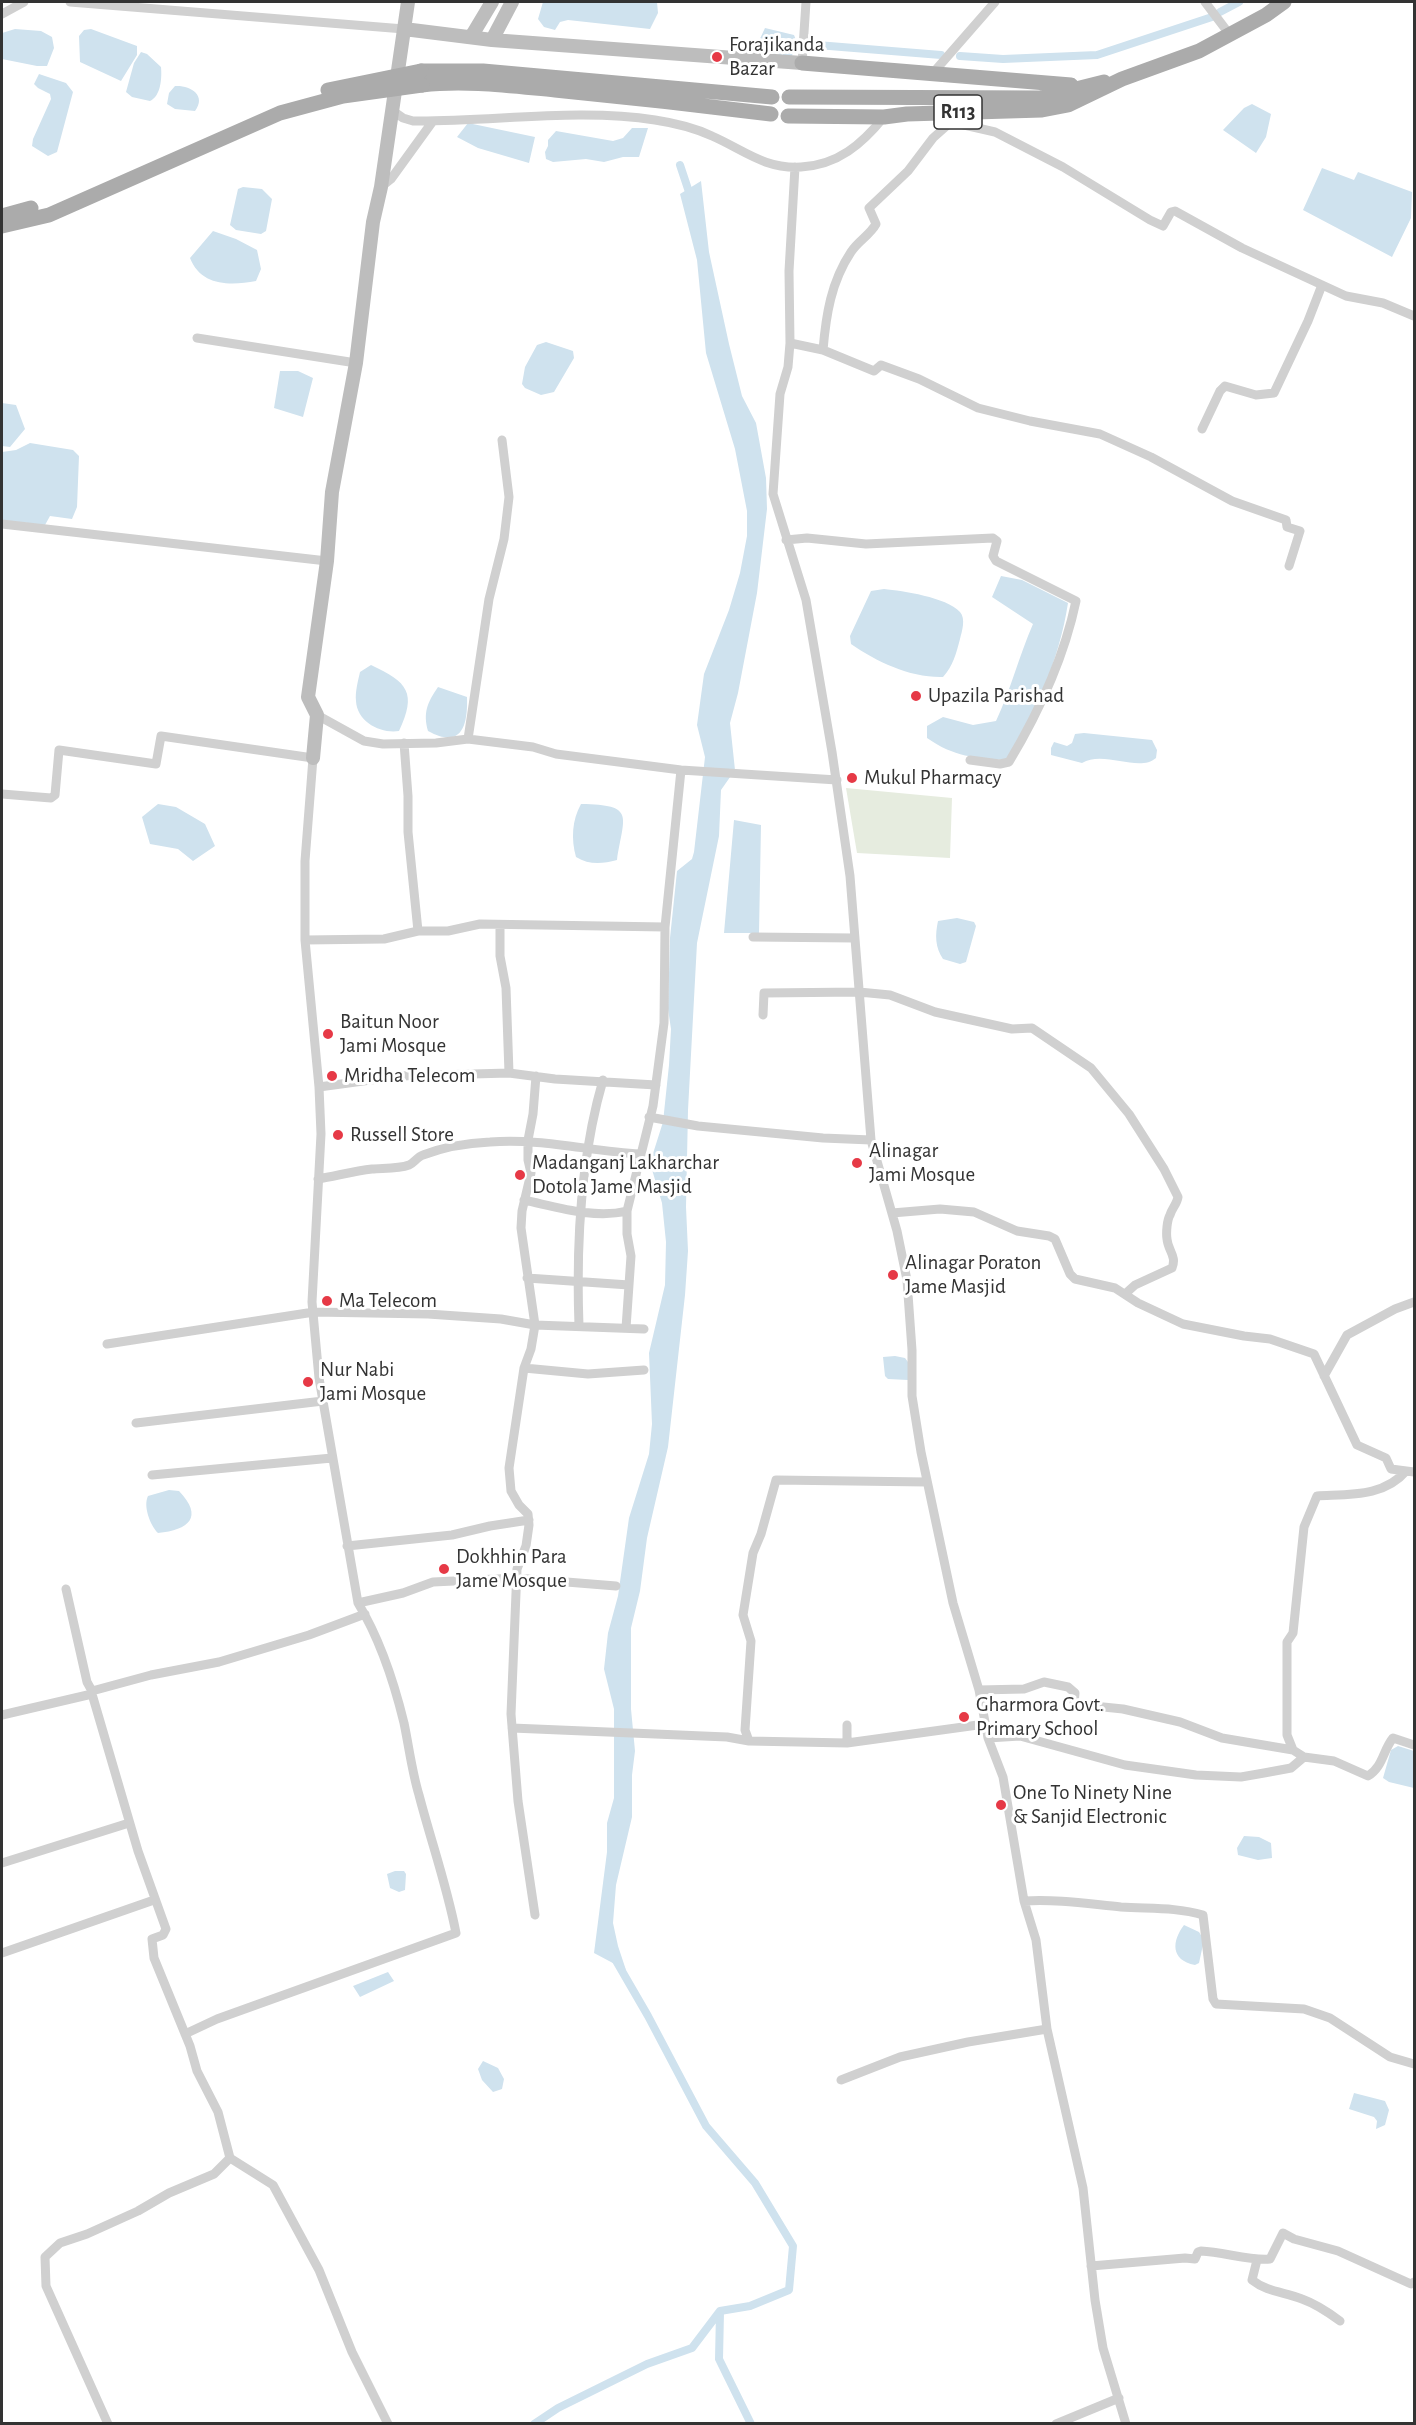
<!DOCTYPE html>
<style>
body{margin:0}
#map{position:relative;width:1416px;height:2425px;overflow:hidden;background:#fff;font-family:"Alegreya Sans",sans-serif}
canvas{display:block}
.frame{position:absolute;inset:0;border:3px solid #333;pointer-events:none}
</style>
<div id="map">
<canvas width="1416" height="2425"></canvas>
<div class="frame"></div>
</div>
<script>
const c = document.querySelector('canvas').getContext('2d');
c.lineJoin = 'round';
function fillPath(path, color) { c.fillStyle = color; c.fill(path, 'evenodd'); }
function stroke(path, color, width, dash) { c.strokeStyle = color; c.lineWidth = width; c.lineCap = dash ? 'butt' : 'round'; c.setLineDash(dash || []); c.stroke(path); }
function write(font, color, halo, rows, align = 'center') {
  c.font = font + ' "Alegreya Sans",sans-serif'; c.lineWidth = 6; c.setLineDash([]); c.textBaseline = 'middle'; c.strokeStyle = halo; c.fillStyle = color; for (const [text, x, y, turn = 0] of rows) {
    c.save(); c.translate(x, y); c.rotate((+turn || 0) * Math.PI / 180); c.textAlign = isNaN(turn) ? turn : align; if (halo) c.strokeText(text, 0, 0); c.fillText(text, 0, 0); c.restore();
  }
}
const green = new Path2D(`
 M 846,788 L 952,798 L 950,858 L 857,853 Z`);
const water = new Path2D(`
 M 543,2 L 657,2 L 658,13 L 650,29 L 568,20 L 560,22 L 555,30 L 544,27 L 538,19 Z
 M 765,28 L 794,35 L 796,40 L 792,56 C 779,55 767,55 758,43 Z
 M 15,29 L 41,31 L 52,37 L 54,48 L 47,66 L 37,66 L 2,59 L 2,33 Z
 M 91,29 L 137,46 L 137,55 L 121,81 L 80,62 L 79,36 L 84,30 Z
 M 141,52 L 147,54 L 161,67 C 162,78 161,96 150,101 L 132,97 L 126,92 L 134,63 Z
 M 39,74 L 66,83 L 73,92 L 57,152 L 48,156 L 32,146 L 33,139 L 51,99 L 50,94 L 38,88 L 34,84 Z
 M 175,86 C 190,85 207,95 195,111 L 175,109 L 167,104 L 169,93 Z
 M 1252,104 L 1271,114 L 1266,137 L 1256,153 L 1223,130 L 1244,108 Z
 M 468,123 L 535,137 L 529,163 L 478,148 L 457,137 Z
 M 632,128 L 648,128 L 639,157 L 623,157 L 604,162 L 586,159 L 553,162 L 546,159 L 545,152 L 548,146 L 548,140 L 556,131 L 613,141 L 623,138 Z
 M 1322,168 L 1354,180 L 1358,172 L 1412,192 L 1411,218 L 1392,257 L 1303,210 Z
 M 701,181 L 709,252 L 729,344 L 742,396 L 756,423 L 766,478 L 767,509 L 757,593 L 738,693 L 730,723 L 735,770 L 721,790 L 719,836 L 697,943 L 688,1110 L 686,1207 L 688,1251 L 685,1295 L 668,1447 L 647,1538 L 640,1591 L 631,1628 L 631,1709 L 635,1751 L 632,1775 L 632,1817 L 616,1885 L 613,1923 L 618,1946 L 626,1970 L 594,1953 L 607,1852 L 607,1823 L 614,1798 L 614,1709 L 604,1669 L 608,1633 L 618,1596 L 629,1518 L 649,1454 L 652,1424 L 649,1353 L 665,1285 L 666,1242 L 662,1203 L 650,1163 L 663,1122 L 669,1065 L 671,1029 L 668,1009 L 670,938 L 677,871 L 692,859 L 694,852 L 705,757 L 697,725 L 704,674 L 729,610 L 740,573 L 747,536 L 747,511 L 735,449 L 706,353 L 697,260 L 680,194 Z
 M 243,187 L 262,189 L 272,199 L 266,231 L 261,234 L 236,230 L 230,225 L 238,189 Z
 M 213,231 L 236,239 L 257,250 L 261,269 L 256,281 C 230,286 201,286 190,258 Z
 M 546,342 L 573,351 L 574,358 L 554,392 L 541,395 L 525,388 L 522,384 L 525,367 L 537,345 Z
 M 280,371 L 298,371 L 313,378 L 303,417 L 274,408 Z
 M 2,403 L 16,405 L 25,429 L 10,447 L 2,446 Z
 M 30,443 L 73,450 L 79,456 L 77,507 L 72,519 L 50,516 L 45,525 L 2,520 L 2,452 L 16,450 Z
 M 1001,576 L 1022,580 L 1068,603 C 1059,661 1036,711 1007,760 C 975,758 954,757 927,738 L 927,726 L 943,717 L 973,725 L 996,721 C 1011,689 1019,656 1033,624 L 992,597 Z
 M 884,589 C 903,591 946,597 960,612 C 966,619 962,631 960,639 C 956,654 953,666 943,677 C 911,678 877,662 851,644 L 850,636 L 871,591 Z
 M 371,665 C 408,682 417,693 399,731 C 381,734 357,722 356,701 C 355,692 358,681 360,672 Z
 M 438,687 L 467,697 C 468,727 461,749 428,731 C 423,713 427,703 438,687 Z
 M 1084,733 L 1152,740 L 1157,750 L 1156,758 C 1139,773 1104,750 1082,763 L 1051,755 L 1051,748 L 1054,742 L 1067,746 L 1072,743 L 1075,734 Z
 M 158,804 L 176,807 L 205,824 L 215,846 L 193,861 L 178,849 L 150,844 L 142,817 Z
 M 581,804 C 636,805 624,815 617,860 C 602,864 589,865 576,857 C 571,839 572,820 581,804 Z
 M 734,820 L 761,825 L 759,933 L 724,933 Z
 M 957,918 L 974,922 L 976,926 L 966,962 L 960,964 L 943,959 C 935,947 935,935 938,921 Z
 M 895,1356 L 905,1358 L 908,1362 L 908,1380 L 888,1379 L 885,1376 L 883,1357 Z
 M 169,1490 L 179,1491 C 204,1517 189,1530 158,1533 C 150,1525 143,1506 148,1496 Z
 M 1398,1746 L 1414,1751 L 1414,1788 L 1389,1782 L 1383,1778 L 1391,1750 Z
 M 1244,1836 L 1259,1837 L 1271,1843 L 1272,1858 L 1258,1860 L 1238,1855 L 1237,1848 Z
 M 395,1871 L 404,1871 L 406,1874 L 405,1890 L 399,1892 L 390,1888 L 387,1874 Z
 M 1184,1925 L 1199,1932 L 1204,1940 L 1199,1963 L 1195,1965 C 1170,1960 1172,1941 1184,1925 Z
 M 388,1972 L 394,1981 L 360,1997 L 353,1986 Z
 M 483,2061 L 498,2068 L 504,2079 L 502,2089 L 493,2092 L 482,2080 L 478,2069 Z
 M 1354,2093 L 1385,2101 L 1389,2110 L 1385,2125 L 1376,2129 L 1377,2121 L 1374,2117 L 1349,2109 Z`);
const canal = new Path2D(`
 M 1220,12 L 1239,2
 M 817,45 L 941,55
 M 960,56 L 1003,59 L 1097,55 L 1212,17
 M 680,165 L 691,198
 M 720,2312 L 719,2359 L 751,2424
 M 534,2424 L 558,2408 L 647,2364 L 692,2348 L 720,2311 L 750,2306 L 789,2290 L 793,2246 L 755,2183 L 706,2126 L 648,2016 L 615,1959`);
const street = new Path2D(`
 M 70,2 L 404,29
 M 1205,2 L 1230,35
 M 2,14 L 24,2
 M 802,63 L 806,2
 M 933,73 L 995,2
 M 393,111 L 403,118 L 413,121 C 492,122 578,108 655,120 C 675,123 695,128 712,136 C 744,150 764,169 801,167 C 838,165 862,144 884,117
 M 795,167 L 789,271 L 790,343 L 788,367 L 780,394 L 773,494 L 806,600 L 832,752 L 850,876 L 871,1140 L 897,1231 L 907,1280 L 912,1350 L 912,1396 L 921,1452 L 953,1603 L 979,1690 L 988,1738 L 1003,1777 L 1024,1901 L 1036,1940 L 1047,2029 L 1083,2188 L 1095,2300 L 1103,2348 L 1126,2424
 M 381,187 L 391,179 L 433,121
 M 197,338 L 356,363
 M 790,343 L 823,350 L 874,371 L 881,365 L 919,379 L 978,408 L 1030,421 L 1100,434 L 1151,457 L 1232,501 L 1286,520 L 1287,527 L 1300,531 L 1289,566
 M 823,350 C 826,315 831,282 851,252 C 858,241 870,235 876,224 L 869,208 L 908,171 L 933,138 L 951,122 L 995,132 L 1063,167 L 1150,220 L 1163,226 L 1171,212 L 1175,211 L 1242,248 L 1346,296 L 1383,303 L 1414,316
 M 1202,429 L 1220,391 L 1225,386 L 1256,395 L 1274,393 L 1308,321 L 1322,285
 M 2,524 L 327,561
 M 786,540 L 807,538 L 866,544 L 993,538 L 997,541 L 993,556 L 996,561 L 1076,601 C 1064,658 1039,712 1009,762 L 1000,764 L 970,760
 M 317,715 L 364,741 L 383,744 L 436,743 L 468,739 L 533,747 L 556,754 L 681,770 L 837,780
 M 468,739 L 489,599 L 504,539 L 509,497 L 502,440
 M 404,743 L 408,796 L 408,832 L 418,931
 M 2,794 L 51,798 L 55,795 L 59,750 L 156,764 L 161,736 L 313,758 L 305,861 L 305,940 L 319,1087 L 321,1134 L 312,1302 L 319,1378 L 358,1603 C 380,1639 394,1682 404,1723 C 409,1747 412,1772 419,1795 C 431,1841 447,1886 456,1933 L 217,2019 L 185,2034
 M 500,925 L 500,956 L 506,988 L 509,1073
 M 753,937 L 854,938
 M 305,940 L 384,939 L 418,931 L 448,931 L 480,924 L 665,927
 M 763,1015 L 764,993 L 859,992 L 890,995 L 935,1012 L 1012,1029 L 1032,1028 L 1091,1068 L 1129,1114 L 1164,1169 L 1178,1197 C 1177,1204 1172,1208 1170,1215 C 1167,1220 1166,1233 1167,1239 C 1168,1251 1177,1256 1172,1268 L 1135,1285 L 1125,1294
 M 319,1087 L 400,1076 L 509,1073 L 555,1079 L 656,1085
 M 649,1117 L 698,1126 L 823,1138 L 871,1140
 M 318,1179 C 336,1176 354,1171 372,1169 C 383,1168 398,1169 409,1165 C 414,1163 417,1157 423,1155 C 444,1147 468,1143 490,1142 C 541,1138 589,1151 640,1154
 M 524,1200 C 557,1207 594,1219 627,1211
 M 892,1213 L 940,1209 L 974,1212 L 1017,1231 L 1049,1236 L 1055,1239 L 1070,1274 L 1075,1279 L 1115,1288 L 1138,1303 L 1183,1324 L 1244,1336 L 1270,1339 L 1314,1354 L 1357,1445 L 1386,1458 L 1391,1469 L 1414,1472
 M 527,1278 L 629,1285
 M 579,1326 C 576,1244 580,1159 603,1080
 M 626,1328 L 631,1256 L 627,1234 L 627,1211 L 653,1106 L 664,1023 L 665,927 L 681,770
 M 107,1344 L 314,1312 L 428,1314 L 501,1319 L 535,1325 L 644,1329
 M 524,1368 L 588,1374 L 644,1370
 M 1324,1376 L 1347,1335 L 1395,1309 L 1414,1302
 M 136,1423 L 323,1401
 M 1406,1471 C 1384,1497 1349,1494 1317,1496 L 1304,1527 L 1293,1633 L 1287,1642 L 1287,1735 L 1293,1750 L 1304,1757 L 1334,1761 L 1368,1776 C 1383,1767 1383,1750 1393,1738 L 1414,1745
 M 152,1475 L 332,1458
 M 347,1546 L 452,1535 L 490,1526 L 529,1520
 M 66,1589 L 87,1682 L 92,1691
 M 358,1603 L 403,1593 L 433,1582 L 517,1578 L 616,1586
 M 365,1614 L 309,1635 L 219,1662 L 151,1675 L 92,1691 L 92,1694 L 138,1851 L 166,1929 L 163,1935 L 152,1939 L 154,1958 L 190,2046 L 197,2071 L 218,2112 L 230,2158 L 273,2185 L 319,2270 L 352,2352 L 388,2424
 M 979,1690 L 1024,1689 L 1044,1682 L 1068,1687 L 1075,1693 L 1074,1704 L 1123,1709 L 1180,1722 L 1222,1738 L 1293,1750
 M 2,1715 L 92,1694
 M 512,1728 L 727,1737 L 749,1741 L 847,1743 L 985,1724
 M 988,1738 L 1020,1736 L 1125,1765 L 1196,1775 L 1241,1777 L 1264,1773 L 1291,1768 L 1304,1757
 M 749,1741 L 745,1730 L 751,1641 L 743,1615 L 753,1553 L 761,1534 L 776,1480 L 927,1482
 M 847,1743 L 847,1725
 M 2,1863 L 129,1823
 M 1024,1901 C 1057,1899 1089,1904 1121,1907 C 1149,1909 1176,1907 1203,1915 L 1213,1999 L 1216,2004 L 1304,2009 L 1330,2018 L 1390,2057 L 1414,2064
 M 535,1915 L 518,1801 L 511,1714 L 517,1569 L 526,1546 L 529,1525 L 528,1514 L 519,1505 L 511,1491 L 509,1468 L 524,1368 L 531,1349 L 535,1325 L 521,1228 L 522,1211 L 531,1173 L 528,1160 L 528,1140 L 533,1114 L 536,1076
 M 2,1953 L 154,1900
 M 841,2080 L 900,2057 L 968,2042 L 1047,2029
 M 1257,2260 L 1252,2280 C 1267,2292 1284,2292 1302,2299 C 1316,2304 1328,2312 1340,2321
 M 1091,2266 L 1185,2258 L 1195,2259 L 1198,2252 L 1201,2251 C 1224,2252 1250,2261 1270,2259 L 1283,2233 L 1294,2239 L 1338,2251 L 1411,2284 L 1414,2282
 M 108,2424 L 46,2286 L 45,2257 L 60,2243 L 87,2234 L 138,2211 L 169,2193 L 214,2174 L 230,2158
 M 1056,2424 L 1119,2398`);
const secondary = new Path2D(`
 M 404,29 L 492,40 L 802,63
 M 471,37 L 492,2
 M 492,40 L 512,2
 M 313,758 L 317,715 L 308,697 L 327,561 L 332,492 L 356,363 L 373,222 L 381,187 L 408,2`);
const primary = new Path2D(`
 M 802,63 L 1071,85
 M 421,71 L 483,71 L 772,97
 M 422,85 C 466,80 511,86 555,90 C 627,97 699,105 771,114
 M 789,97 L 1040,98 L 1104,82
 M 788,116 L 884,117 L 907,114 L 1042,110 L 1068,105 L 1122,79 L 1199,51 L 1266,15 L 1284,2`);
const primaryBridge = new Path2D(`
 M 328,90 L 421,71
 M 2,216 L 31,208
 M 2,226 L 49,215 L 280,113 L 343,96 L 422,85`);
const markers = [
 [717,57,6,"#e63946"],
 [916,696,6,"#e63946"],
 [852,778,6,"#e63946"],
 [328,1034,6,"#e63946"],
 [332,1076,6,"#e63946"],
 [338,1135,6,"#e63946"],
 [857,1163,6,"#e63946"],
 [520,1175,6,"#e63946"],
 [893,1275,6,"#e63946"],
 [327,1301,6,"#e63946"],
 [308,1382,6,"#e63946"],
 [444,1569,6,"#e63946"],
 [964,1717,6,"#e63946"],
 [1001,1805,6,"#e63946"]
];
const shields = [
 [958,112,48]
];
const shieldNames = [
 ["R113",958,112]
];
const poiNames = [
 ["Forajikanda",729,45],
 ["Bazar",729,69],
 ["Upazila Parishad",928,696],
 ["Mukul Pharmacy",864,778],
 ["Baitun Noor",340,1022],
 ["Jami Mosque",340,1046],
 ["Mridha Telecom",344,1076],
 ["Russell Store",350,1135],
 ["Alinagar",869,1151],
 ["Jami Mosque",869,1175],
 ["Madanganj Lakharchar",532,1163],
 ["Dotola Jame Masjid",532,1187],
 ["Alinagar Poraton",905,1263],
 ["Jame Masjid",905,1287],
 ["Ma Telecom",339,1301],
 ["Nur Nabi",320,1370],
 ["Jami Mosque",320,1394],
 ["Dokhhin Para",456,1557],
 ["Jame Mosque",456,1581],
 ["Gharmora Govt.",976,1705],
 ["Primary School",976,1729],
 ["One To Ninety Nine",1013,1793],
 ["& Sanjid Electronic",1013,1817]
];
fillPath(green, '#e6ecdf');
fillPath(water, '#cfe2ee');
stroke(canal, '#cfe2ee', 8);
stroke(street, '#d0d0d0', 9);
stroke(secondary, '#bdbdbd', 14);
stroke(primary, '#ababab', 15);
stroke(primaryBridge, '#ababab', 15);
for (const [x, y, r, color] of markers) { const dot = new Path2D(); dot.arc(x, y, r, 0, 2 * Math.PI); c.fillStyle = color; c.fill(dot); stroke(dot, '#fff', 2); }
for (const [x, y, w] of shields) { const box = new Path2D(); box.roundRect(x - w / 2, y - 17, w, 34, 4.5); c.fillStyle = '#fff'; c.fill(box); stroke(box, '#333', 1.5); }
write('bold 20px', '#333', null, shieldNames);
write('21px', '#333', '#fff', poiNames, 'left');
</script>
